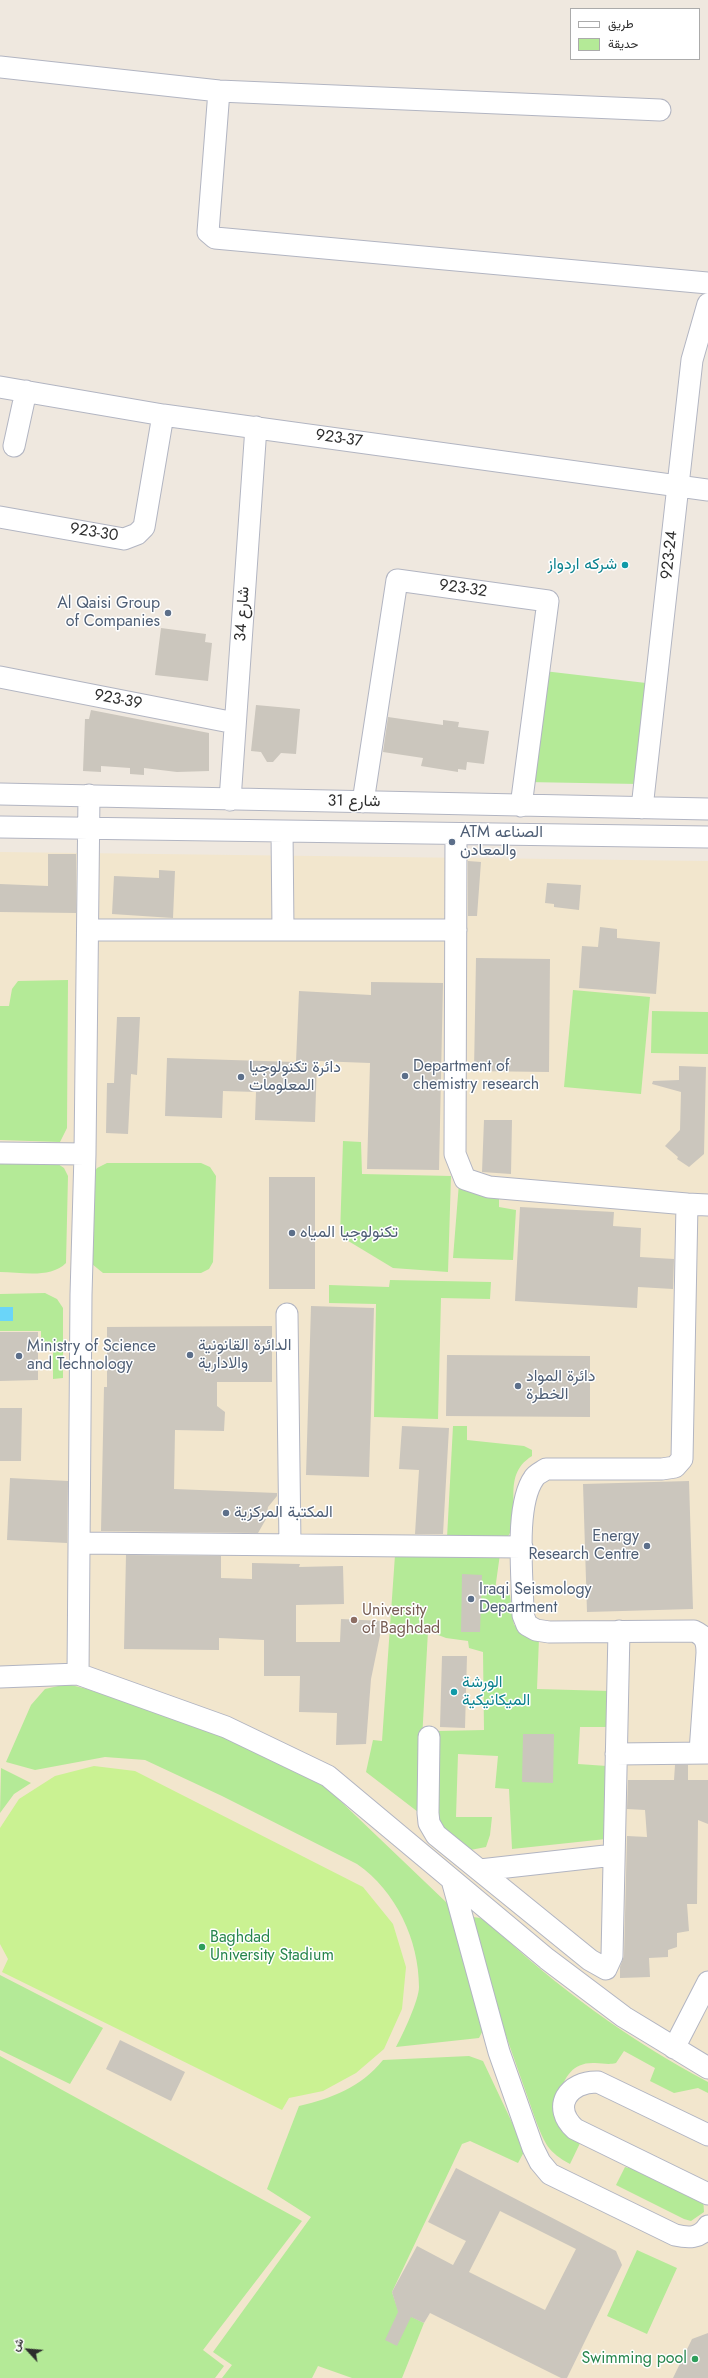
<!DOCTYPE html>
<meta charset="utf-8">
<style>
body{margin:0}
#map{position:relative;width:708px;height:2378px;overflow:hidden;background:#efe8df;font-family:Jost,Vazirmatn,sans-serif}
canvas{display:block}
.legend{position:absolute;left:570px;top:8px;width:130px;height:52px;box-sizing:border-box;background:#fff;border:1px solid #ababab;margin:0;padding:5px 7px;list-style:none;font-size:12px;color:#2d2d2d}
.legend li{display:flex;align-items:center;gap:8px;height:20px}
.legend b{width:20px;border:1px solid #ababab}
.north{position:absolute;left:8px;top:2330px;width:40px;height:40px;-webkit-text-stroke:3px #fff;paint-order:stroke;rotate:296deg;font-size:11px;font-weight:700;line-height:16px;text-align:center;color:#2d2d2d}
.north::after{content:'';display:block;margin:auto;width:14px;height:18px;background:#2d2d2d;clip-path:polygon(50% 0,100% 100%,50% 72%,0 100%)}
</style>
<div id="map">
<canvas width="708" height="2378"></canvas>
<ul class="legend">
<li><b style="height:5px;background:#fff"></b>طريق</li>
<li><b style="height:11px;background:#b4ea97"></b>حديقة</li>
</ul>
<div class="north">ش</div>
</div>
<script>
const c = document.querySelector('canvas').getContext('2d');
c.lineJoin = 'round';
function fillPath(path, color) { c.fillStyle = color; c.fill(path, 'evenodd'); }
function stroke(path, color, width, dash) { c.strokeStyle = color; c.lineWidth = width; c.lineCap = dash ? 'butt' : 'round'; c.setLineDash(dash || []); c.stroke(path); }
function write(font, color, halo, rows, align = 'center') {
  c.font = font + ' Jost,Vazirmatn,sans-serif'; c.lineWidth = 3; c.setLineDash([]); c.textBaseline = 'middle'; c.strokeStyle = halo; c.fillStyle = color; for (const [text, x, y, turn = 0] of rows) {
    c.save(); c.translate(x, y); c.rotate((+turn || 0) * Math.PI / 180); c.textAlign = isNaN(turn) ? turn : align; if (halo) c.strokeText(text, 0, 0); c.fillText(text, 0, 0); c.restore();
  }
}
const education = new Path2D(`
 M 0,852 L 708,861 L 708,2378 L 0,2378 Z`);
const green = new Path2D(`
 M 544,671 L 646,683 L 638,784 L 526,782 Z
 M 68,980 L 67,1128 L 60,1142 L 0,1140 L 0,1006 L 9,1006 L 12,989 L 18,981 Z
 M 573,990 L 650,997 L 641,1094 L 564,1087 Z
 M 652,1011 L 708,1012 L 708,1054 L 651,1053 Z
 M 343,1141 L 361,1142 L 362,1174 L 451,1176 L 448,1272 L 393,1268 L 340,1236 Z
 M 0,1162 L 55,1162 L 64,1168 L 68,1176 L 66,1263 C 50,1279 21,1272 0,1272 Z
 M 107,1163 L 201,1163 L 210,1167 L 216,1176 L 213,1262 L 209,1269 L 201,1273 L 103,1273 L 92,1264 L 91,1178 L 97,1168 Z
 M 459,1183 L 499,1194 L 499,1207 L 516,1210 L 513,1260 L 453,1258 Z
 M 390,1280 L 491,1282 L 490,1299 L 441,1298 L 438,1419 L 374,1417 L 376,1304 L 329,1303 L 329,1285 L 389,1287 Z
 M 45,1293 L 57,1299 L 63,1308 L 63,1378 L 53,1379 L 53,1350 L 41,1350 L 41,1331 L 0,1331 L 0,1294 Z
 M 453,1426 L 467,1426 L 467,1440 L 524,1446 L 532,1450 L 532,1456 C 498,1477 525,1515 507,1538 L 447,1538 Z
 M 500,1554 L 495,1590 L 510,1595 L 514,1625 L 539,1638 L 537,1689 L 610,1691 L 606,1727 L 580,1727 L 578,1764 L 607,1766 L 606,1839 L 512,1849 L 509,1789 L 495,1788 L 498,1756 L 458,1754 L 456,1817 L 492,1817 L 490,1835 L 486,1847 L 465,1851 L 438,1827 L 439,1731 L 484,1730 L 483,1652 L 469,1648 L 468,1641 L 446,1638 L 428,1631 L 418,1812 L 366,1772 L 373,1740 L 382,1741 L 395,1555 Z
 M 67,1684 L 87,1689 L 224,1735 L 314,1778 L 333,1794 L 447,1903 L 484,2028 L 479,2038 L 396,2047 C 403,2034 419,2000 419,1987 C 419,1940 396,1891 357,1864 L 222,1796 L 145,1760 L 105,1757 L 35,1770 L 6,1762 L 31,1705 L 45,1689 Z
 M 1,1768 L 31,1783 L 14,1794 L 0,1813 Z
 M 473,1917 L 480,1918 L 491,1925 C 556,1987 629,2040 708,2082 L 708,2093 L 698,2088 L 674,2093 L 650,2081 L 655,2068 L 624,2051 L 616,2063 C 608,2065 603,2063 595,2063 C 573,2062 565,2076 559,2095 L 582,2139 L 570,2164 C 548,2152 545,2144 536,2121 L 470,1933 Z
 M 0,1975 L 103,2028 L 70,2084 L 0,2050 Z
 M 0,2056 L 302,2221 L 203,2350 L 224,2366 L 215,2378 L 0,2378 Z
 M 469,2056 L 483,2061 L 525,2150 L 518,2163 L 470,2141 L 462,2144 L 392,2292 L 398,2310 L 424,2323 L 402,2378 L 352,2378 L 318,2366 L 312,2378 L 222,2378 L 232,2365 L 213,2352 L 311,2217 L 267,2189 L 299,2106 C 332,2098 360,2088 383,2060 Z
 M 633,2162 L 703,2197 L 704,2212 L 691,2221 L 684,2219 L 616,2185 L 625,2167 L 629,2168 Z
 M 637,2250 L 677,2268 L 647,2334 L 607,2316 Z`);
const pitch = new Path2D(`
 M 94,1766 L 135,1771 L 363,1887 L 393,1924 L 406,1967 L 402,2009 L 384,2049 L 356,2073 L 323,2091 L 289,2098 L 282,2110 L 2,1972 L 8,1959 L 0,1944 L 0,1828 L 19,1799 L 55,1776 Z`);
const water = new Path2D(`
 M 0,1307 L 13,1307 L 13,1321 L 0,1321 Z`);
const building = new Path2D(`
 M 161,628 L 206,634 L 205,642 L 212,643 L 208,681 L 155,675 Z
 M 256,705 L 300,709 L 296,754 L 281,753 L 273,762 L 267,762 L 261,752 L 251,751 Z
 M 91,710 L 209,733 L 209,771 L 177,772 L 144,768 L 144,775 L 130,774 L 130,768 L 101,766 L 101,772 L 83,771 L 85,719 L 89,719 Z
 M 388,717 L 443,725 L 443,720 L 459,722 L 458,727 L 489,731 L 484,764 L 467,762 L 466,770 L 458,769 L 458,772 L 421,766 L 423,758 L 383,752 Z
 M 48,854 L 76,854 L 76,913 L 0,912 L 0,884 L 48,886 Z
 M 468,861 L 481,862 L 477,916 L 468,916 Z
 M 159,870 L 175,871 L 173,918 L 112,914 L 114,876 L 159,878 Z
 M 547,883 L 581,885 L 579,910 L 554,907 L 554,904 L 545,903 Z
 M 600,927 L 617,929 L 617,938 L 660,942 L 656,994 L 579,988 L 582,946 L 598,947 Z
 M 476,958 L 550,959 L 549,1072 L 474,1071 Z
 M 371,982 L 443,983 L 439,1170 L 367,1169 L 370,1063 L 317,1061 L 315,1122 L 255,1120 L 256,1092 L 223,1091 L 222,1118 L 165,1116 L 167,1058 L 296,1062 L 299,991 L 371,995 Z
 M 117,1017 L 140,1017 L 137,1075 L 131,1074 L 128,1134 L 106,1133 L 107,1083 L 114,1083 Z
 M 679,1066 L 706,1067 L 704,1154 L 689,1167 L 677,1159 L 678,1157 L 665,1146 L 680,1130 L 681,1092 L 652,1084 L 653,1081 L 679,1080 Z
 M 484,1120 L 512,1120 L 511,1174 L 482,1172 Z
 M 269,1177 L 315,1177 L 315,1289 L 269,1289 Z
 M 520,1207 L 614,1212 L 613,1226 L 641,1228 L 640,1257 L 674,1259 L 673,1289 L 638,1287 L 637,1308 L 515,1301 Z
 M 311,1306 L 374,1308 L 369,1477 L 306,1475 Z
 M 272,1326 L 272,1382 L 217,1382 L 217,1406 L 225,1412 L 224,1431 L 175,1430 L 174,1489 L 277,1493 L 277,1496 L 268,1507 L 266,1519 L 258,1533 L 101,1531 L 104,1387 L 107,1387 L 107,1327 Z
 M 0,1332 L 38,1332 L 38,1380 L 0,1381 Z
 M 447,1355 L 590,1356 L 590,1417 L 446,1416 Z
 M 0,1408 L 22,1408 L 21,1461 L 0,1461 Z
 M 402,1426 L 449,1428 L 443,1534 L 415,1534 L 419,1470 L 399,1469 Z
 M 10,1478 L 68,1481 L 67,1543 L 7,1540 Z
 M 689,1481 L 693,1609 L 587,1612 L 583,1484 Z
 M 126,1555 L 221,1556 L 221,1578 L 252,1579 L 252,1563 L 300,1564 L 299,1567 L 343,1566 L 344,1604 L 296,1605 L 296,1642 L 340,1642 L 341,1619 L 383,1621 L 371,1679 L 366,1744 L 336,1745 L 337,1713 L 299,1712 L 300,1676 L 264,1676 L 264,1640 L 219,1638 L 219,1650 L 124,1649 Z
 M 462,1574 L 482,1575 L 480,1632 L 461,1632 Z
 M 442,1656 L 467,1656 L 465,1728 L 440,1727 Z
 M 523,1734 L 554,1734 L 553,1783 L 522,1782 Z
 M 675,1765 L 688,1765 L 688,1780 L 708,1780 L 708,1824 L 698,1820 L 697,1904 L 687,1904 L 689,1931 L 677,1933 L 677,1947 L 668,1950 L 668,1957 L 649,1958 L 650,1977 L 620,1978 L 620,1967 L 624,1956 L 627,1836 L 647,1837 L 645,1810 L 627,1809 L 628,1780 L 674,1780 Z
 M 120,2040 L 185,2072 L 171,2101 L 106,2069 Z
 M 456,2168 L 616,2251 L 622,2265 L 567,2378 L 561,2378 L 430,2313 L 424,2323 L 411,2317 L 397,2346 L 385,2340 L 398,2312 L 392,2292 L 417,2246 L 453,2265 L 466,2241 L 428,2222 ZM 500,2211 L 576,2249 L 545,2310 L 469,2272 Z
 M 708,2333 L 708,2378 L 673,2378 L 692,2339 Z`);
const minor = new Path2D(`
 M 0,67 L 219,91 L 660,110
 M 219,91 L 208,232 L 215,238 L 708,283
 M 0,387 L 163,415 L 708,490
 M 14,446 L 26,391
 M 0,517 L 124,539 L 137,534 L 144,527 L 163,415
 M 0,677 L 235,723
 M 0,794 L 708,809
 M 230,800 L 256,427
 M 363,802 L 397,580 L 548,601 L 521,806
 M 642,808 L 692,360 L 708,304
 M 0,827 L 708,837
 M 282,831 L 283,930
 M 456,834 L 455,1154 L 465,1179 L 489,1187 L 687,1204
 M 88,930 L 456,930
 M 0,1153 L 85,1154
 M 287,1314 L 290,1545
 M 79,1543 L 522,1547
 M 78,1674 L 81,1295 L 85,1154 L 89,795
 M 0,1677 L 78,1674 L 226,1727 L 328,1776 L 547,1959 L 624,2017 L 708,2068
 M 429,1737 L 428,1813 L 429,1823 L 436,1835 L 590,1960 L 606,1969 L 612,1956 L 619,1631
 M 700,1752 L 707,1653 C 707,1641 705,1636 694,1631 L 549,1632 L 536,1630 L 527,1625 L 523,1615 C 523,1579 514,1506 534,1478 C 536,1474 542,1472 546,1469 L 662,1469 L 675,1467 L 682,1459 L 687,1204 L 708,1205
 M 616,1754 L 708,1753
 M 480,1870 L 614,1855
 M 452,1880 L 499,2052 L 533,2148 L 540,2162 L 550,2174 L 675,2235 C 688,2238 700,2239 708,2226
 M 674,2048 L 708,1982
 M 708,2135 L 598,2082 C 568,2081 551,2107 575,2129 L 708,2194`);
const markers = [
 [625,565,4,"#0f9aa8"],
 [168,613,4,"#5c6f8a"],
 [452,842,4,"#5c6f8a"],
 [405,1076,4,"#5c6f8a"],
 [241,1077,4,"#5c6f8a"],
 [292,1233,4,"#5c6f8a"],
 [190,1355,4,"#5c6f8a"],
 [19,1356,4,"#5c6f8a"],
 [518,1386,4,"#5c6f8a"],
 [226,1513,4,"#5c6f8a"],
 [647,1546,4,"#5c6f8a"],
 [471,1599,4,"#5c6f8a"],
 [354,1620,4,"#8d6e63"],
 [454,1692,4,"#0f9aa8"],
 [202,1947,4,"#2e9e5b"],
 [695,2359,4,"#2e9e5b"]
];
const streetNames = [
 ["923-37",339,439,8],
 ["923-30",94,533,9],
 ["923-24",670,555,-84],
 ["923-32",463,589,8],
 ["شارع 34",243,614,-86],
 ["923-39",118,700,11],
 ["شارع 31",354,802,1]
];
const cultureNames = [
 ["شركه اردواز",617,565],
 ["الورشة",462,1683,"left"],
 ["الميكانيكية",462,1701,"left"]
];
const serviceNames = [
 ["Al Qaisi Group",160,604,"right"],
 ["of Companies",160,622,"right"],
 ["ATM الصناعه",460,833],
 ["والمعادن",460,851],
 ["Department of",413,1067],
 ["chemistry research",413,1085],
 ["دائرة تكنولوجيا",249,1068],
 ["المعلومات",249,1086],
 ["تكنولوجيا المياه",300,1233],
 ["الدائرة القانونية",198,1346],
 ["والادارية",198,1364],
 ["Ministry of Science",27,1347],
 ["and Technology",27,1365],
 ["دائرة المواد",526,1377],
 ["الخطرة",526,1395],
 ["المكتبة المركزية",234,1513],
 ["Energy",639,1537,"right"],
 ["Research Centre",639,1555,"right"],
 ["Iraqi Seismology",479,1590],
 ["Department",479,1608]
];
const educationNames = [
 ["University",362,1611],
 ["of Baghdad",362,1629]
];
const leisureNames = [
 ["Baghdad",210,1938],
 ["University Stadium",210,1956],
 ["Swimming pool",687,2359,"right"]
];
fillPath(education, '#f2e6cd');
fillPath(green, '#b4ea97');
fillPath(pitch, '#caf292');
fillPath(water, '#6ad5f9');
fillPath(building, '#cbc6bd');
stroke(minor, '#b2b5c2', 23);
stroke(minor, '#fff', 21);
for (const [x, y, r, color] of markers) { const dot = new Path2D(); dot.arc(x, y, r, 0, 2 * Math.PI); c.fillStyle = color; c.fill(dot); stroke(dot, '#fff', 1.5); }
write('16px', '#2d2d2d', '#fff', streetNames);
write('16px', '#0d838f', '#fff', cultureNames, 'right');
write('16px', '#4e5e75', '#fff', serviceNames, 'left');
write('16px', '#785e54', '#fff', educationNames, 'left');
write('16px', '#27864d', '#fff', leisureNames, 'left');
</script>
